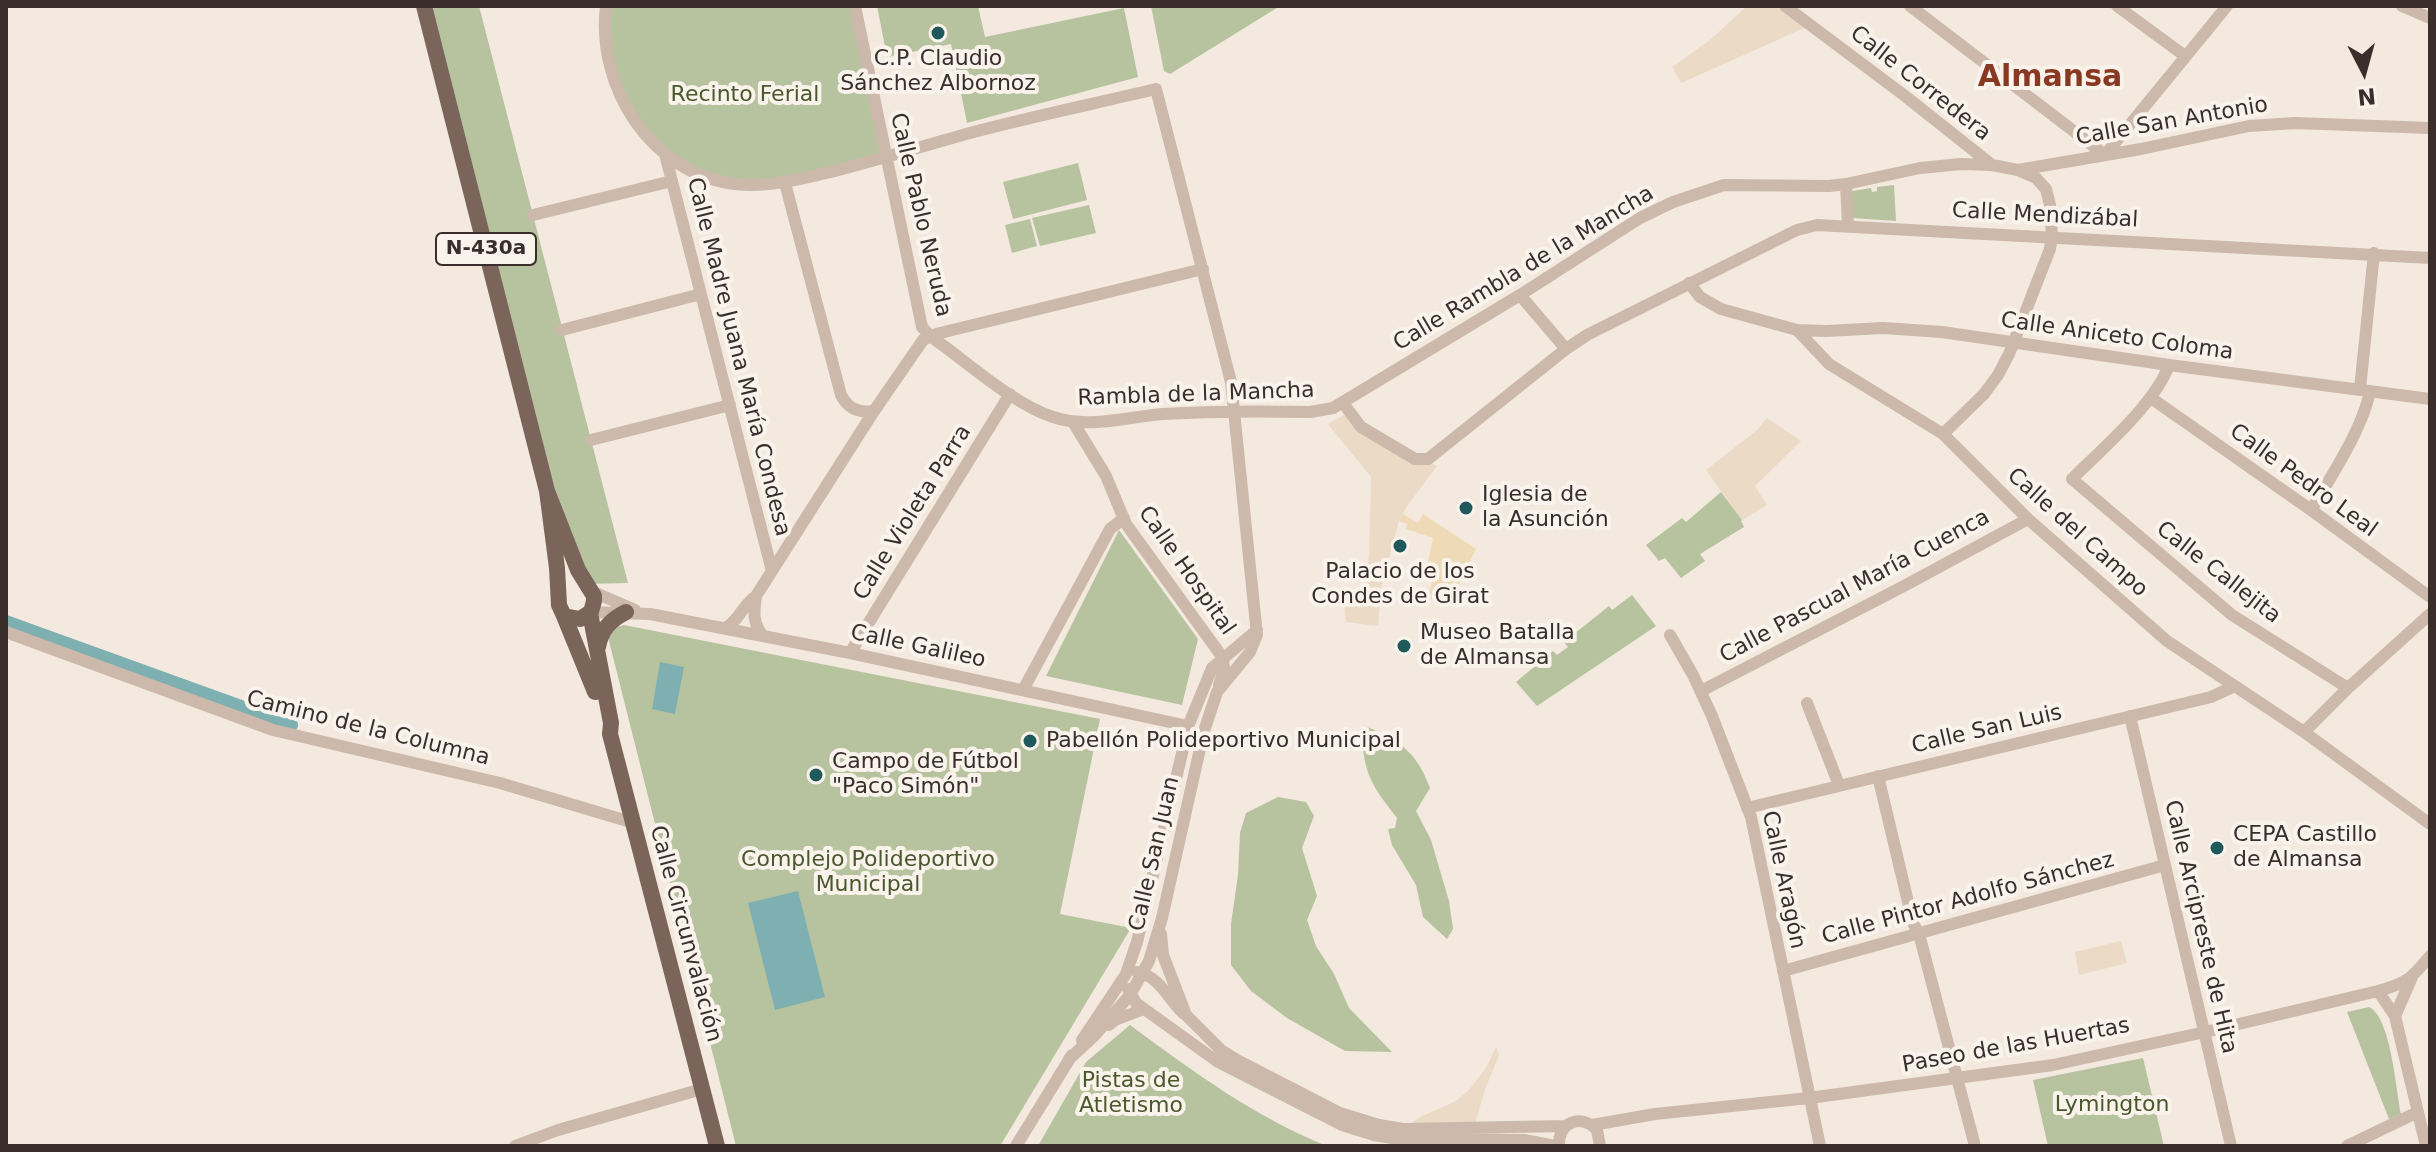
<!DOCTYPE html>
<meta charset="utf-8">
<style>
body{margin:0}
#map{position:relative;width:2436px;height:1152px;overflow:hidden;background:#f3e9df;font-family:"DejaVu Sans",sans-serif}
canvas{display:block}
.frame{position:absolute;inset:0;border:8px solid #392e2a;pointer-events:none}
.north{position:absolute;left:2324px;top:32px;width:80px;height:80px;-webkit-text-stroke:6px #faf3ec;paint-order:stroke;rotate:174deg;font-size:22px;font-weight:700;line-height:32px;text-align:center;color:#392e2a}
.north::after{content:'';display:block;margin:auto;width:28px;height:36px;background:#392e2a;clip-path:polygon(50% 0,100% 100%,50% 72%,0 100%)}
</style>
<div id="map">
<canvas width="2436" height="1152"></canvas>
<div class="frame"></div>
<div class="north">N</div>
</div>
<script>
const c = document.querySelector('canvas').getContext('2d');
c.lineJoin = 'round';
function fillPath(path, color) { c.fillStyle = color; c.fill(path, 'evenodd'); }
function stroke(path, color, width, dash) { c.strokeStyle = color; c.lineWidth = width; c.lineCap = dash ? 'butt' : 'round'; c.setLineDash(dash || []); c.stroke(path); }
function write(font, color, halo, rows, align = 'center') {
  c.font = font + ' "DejaVu Sans",sans-serif'; c.lineWidth = 8; c.setLineDash([]); c.textBaseline = 'middle'; c.strokeStyle = halo; c.fillStyle = color; for (const [text, x, y, turn = 0] of rows) {
    c.save(); c.translate(x, y); c.rotate((+turn || 0) * Math.PI / 180); c.textAlign = isNaN(turn) ? turn : align; if (halo) c.strokeText(text, 0, 0); c.fillText(text, 0, 0); c.restore();
  }
}
const green = new Path2D(`
 M 424,6 L 479,6 L 628,583 L 585,584 L 562,525 Z
 M 606,6 L 855,6 L 886,158 L 770,185 L 692,172 L 636,121 L 605,45 Z
 M 877,6 L 978,6 L 985,37 L 1124,8 L 1138,77 L 967,123 L 951,44 L 887,57 Z
 M 1151,6 L 1280,6 L 1170,74 L 1164,71 Z
 M 1078,163 L 1087,200 L 1013,219 L 1003,182 Z
 M 1894,185 L 1896,221 L 1852,218 L 1852,191 L 1871,188 L 1872,192 L 1877,191 L 1877,187 Z
 M 1089,205 L 1096,233 L 1040,246 L 1032,218 Z
 M 1030,219 L 1037,246 L 1012,253 L 1005,225 Z
 M 1721,492 L 1742,520 L 1741,521 L 1744,527 L 1700,554 L 1705,561 L 1681,578 L 1665,558 L 1659,561 L 1646,545 L 1682,518 L 1686,522 Z
 M 1119,530 L 1198,639 L 1182,705 L 1046,676 Z
 M 1632,595 L 1656,626 L 1537,706 L 1516,682 L 1553,651 L 1557,655 L 1568,647 L 1564,642 L 1609,606 L 1612,610 Z
 M 624,625 L 1100,719 L 1060,914 L 1131,928 L 1000,1146 L 736,1146 L 608,637 L 613,628 Z
 M 1367,727 C 1401,741 1417,753 1430,788 L 1416,811 L 1431,840 L 1449,901 L 1453,929 L 1447,939 L 1423,917 L 1416,885 L 1392,845 L 1388,829 L 1395,828 L 1397,818 C 1370,783 1365,776 1361,731 Z
 M 1278,797 L 1306,802 L 1314,816 L 1302,848 L 1317,896 L 1307,920 L 1316,946 L 1334,974 L 1349,1008 L 1392,1052 L 1345,1051 L 1287,1018 L 1251,991 L 1231,965 L 1231,924 L 1238,875 L 1240,833 L 1246,813 Z
 M 2369,1007 C 2391,1017 2396,1090 2401,1114 L 2389,1119 L 2347,1012 Z
 M 1130,1025 C 1191,1070 1256,1118 1327,1146 L 1038,1146 L 1086,1062 Z
 M 2143,1058 L 2164,1146 L 2048,1146 L 2033,1080 Z`);
const sand = new Path2D(`
 M 1403,514 L 1418,523 L 1423,514 L 1476,549 L 1449,605 L 1428,598 L 1433,578 L 1425,576 L 1433,538 L 1406,529 L 1407,524 L 1399,521 Z`);
const plaza = new Path2D(`
 M 1747,6 L 1785,6 L 1811,25 L 1681,83 L 1672,67 L 1710,40 Z
 M 1349,412 L 1357,423 L 1437,466 L 1407,506 L 1399,521 L 1381,588 L 1378,626 L 1346,622 L 1344,601 L 1363,599 L 1369,556 L 1371,477 L 1328,424 Z
 M 1767,418 L 1801,441 L 1755,486 L 1767,505 L 1742,520 L 1706,470 L 1757,430 Z
 M 2121,941 L 2127,963 L 2079,975 L 2075,952 Z
 M 1496,1047 L 1499,1055 L 1484,1092 L 1474,1128 L 1403,1129 L 1420,1117 L 1456,1101 L 1469,1090 L 1486,1068 Z`);
const water = new Path2D(`
 M 660,662 L 684,667 L 675,714 L 652,709 Z
 M 798,891 L 825,997 L 775,1010 L 748,903 Z`);
const canal = new Path2D(`
 M 6,622 L 291,725`);
const minor = new Path2D(`
 M 606,6 C 596,87 651,174 735,184 C 768,188 799,179 831,172 C 877,160 921,147 966,134 C 1029,117 1093,104 1156,89 L 1231,382 L 1257,635 L 1250,652 L 1217,692 L 1204,731 L 1162,918 L 1149,961 L 1130,995 L 1094,1036 L 1069,1059
 M 855,6 L 922,327 L 930,336 C 965,360 1014,405 1053,417 C 1088,429 1127,417 1163,414 C 1212,411 1261,411 1310,412 L 1333,408 L 1520,295 L 1640,218 L 1673,202 L 1724,185 L 1829,186 L 1846,184 L 1920,168 L 1961,164 L 1992,165 L 2018,170 L 2036,178 L 2046,189 L 2050,205 L 2052,236 L 2050,249 L 2009,354 L 1998,375 L 1984,394 L 1943,434
 M 1785,6 L 1905,96 L 1992,165
 M 1910,6 L 2105,155
 M 2117,6 L 2185,56
 M 2402,6 L 2430,18
 M 665,154 L 772,571
 M 2105,155 L 2227,6
 M 2018,170 L 2141,149 L 2249,126 L 2295,123 L 2430,128
 M 785,183 L 841,395 C 848,409 859,413 874,411
 M 1846,184 L 1848,225
 M 533,215 L 672,181
 M 1689,283 L 1700,297 L 1721,309 L 1797,330 L 1826,331 L 1883,328 L 1942,332 L 2169,365 L 2430,399
 M 1520,295 L 1566,349
 M 562,330 L 701,294
 M 1797,330 L 1829,364 L 1943,434 L 2028,519 L 2167,641 L 2304,732 L 2430,824
 M 2169,365 C 2155,404 2102,449 2072,479 L 2232,615 L 2348,688
 M 2360,389 L 2374,253
 M 2151,398 L 2311,510 L 2430,597
 M 1343,403 L 1361,427 L 1415,459 L 1428,459 L 1566,349 L 1587,335 L 1797,230 L 1817,225 L 2430,258
 M 1073,422 L 1106,476 L 1126,524 L 1223,658 L 1224,669 L 1219,685
 M 591,440 L 730,405
 M 2311,510 C 2331,477 2363,428 2370,391
 M 591,591 L 635,610
 M 756,596 C 754,612 752,622 763,636
 M 591,612 L 650,614 L 850,653 L 1188,726
 M 725,628 C 739,621 743,604 756,596 L 874,411 L 923,340 L 936,334 L 1203,269
 M 6,632 L 273,730 L 500,783 L 634,823
 M 1670,635 L 1693,675 L 1712,716 L 1751,817 L 1820,1146
 M 850,653 L 1010,394
 M 1023,690 L 1110,529 L 1124,518
 M 1701,691 L 1904,586 L 2028,519
 M 1807,703 L 1839,785
 M 2130,716 L 2231,1146
 M 2304,732 L 2348,688 L 2430,614
 M 1878,776 L 1913,923 L 1919,934 L 1975,1146
 M 1747,808 L 2211,697 L 2235,686
 M 1161,934 L 1163,955 L 1186,1015 L 1221,1050 L 1237,1060 L 1340,1113 L 1379,1125 L 1403,1129 L 1565,1126
 M 1783,971 L 2165,865
 M 1137,972 C 1161,977 1167,998 1184,1014
 M 1128,989 L 1136,1003 L 1218,1062 L 1342,1125 L 1374,1135 L 1399,1139 L 1524,1140 L 1555,1146
 M 2378,991 L 2395,1016 L 2426,1146
 M 2395,1016 L 2412,977
 M 1109,1025 L 1115,1020 L 1144,1009
 M 1082,1040 L 1126,974 L 1137,942 L 1189,724 L 1212,668 L 1257,630
 M 1592,1125 L 1655,1114 L 1809,1098 L 2053,1065 L 2205,1032 L 2378,991 C 2407,983 2411,979 2430,956
 M 515,1146 L 558,1130 L 702,1089
 M 1016,1146 L 1072,1055
 M 1559,1146 C 1558,1122 1581,1113 1597,1130 L 1600,1146
 M 2347,1146 L 2418,1112`);
const major = new Path2D(`
 M 424,6 L 547,491 L 557,568 L 559,605 L 564,616 L 580,619 L 591,612 L 594,601 L 594,596 L 578,570 L 547,491
 M 590,613 L 611,723 L 610,734 L 717,1146
 M 564,616 L 595,692
 M 598,647 C 601,630 610,620 626,612`);
const markers = [
 [938,33,8,"#1f595b"],
 [1466,508,8,"#1f595b"],
 [1400,546,8,"#1f595b"],
 [1404,646,8,"#1f595b"],
 [1030,741,8,"#1f595b"],
 [816,775,8,"#1f595b"],
 [2217,848,8,"#1f595b"]
];
const shields = [
 [486,249,100]
];
const shieldNames = [
 ["N-430a",486,249]
];
const poiNames = [
 ["C.P. Claudio",938,59,"center"],
 ["Sánchez Albornoz",938,84,"center"],
 ["Iglesia de",1482,495],
 ["la Asunción",1482,520],
 ["Palacio de los",1400,572,"center"],
 ["Condes de Girat",1400,597,"center"],
 ["Museo Batalla",1420,633],
 ["de Almansa",1420,658],
 ["Pabellón Polideportivo Municipal",1046,741],
 ["Campo de Fútbol",832,762],
 ["\"Paco Simón\"",832,787],
 ["CEPA Castillo",2233,835],
 ["de Almansa",2233,860]
];
const streetNames = [
 ["Calle Corredera",1920,84,38],
 ["Calle San Antonio",2172,122,-10],
 ["Calle Pablo Neruda",920,215,77],
 ["Calle Mendizábal",2045,216,3],
 ["Calle Rambla de la Mancha",1524,269,-31],
 ["Calle Aniceto Coloma",2117,337,8],
 ["Calle Madre Juana María Condesa",738,357,76],
 ["Rambla de la Mancha",1196,395,-2],
 ["Calle Pedro Leal",2303,481,36],
 ["Calle Violeta Parra",913,513,-58],
 ["Calle del Campo",2077,533,42],
 ["Calle Hospital",1186,571,55],
 ["Calle Callejita",2218,573,38],
 ["Calle Pascual María Cuenca",1855,587,-28],
 ["Calle Galileo",918,647,12],
 ["Camino de la Columna",368,729,14],
 ["Calle San Luis",1987,730,-13],
 ["Calle San Juan",1155,854,-77],
 ["Calle Aragón",1783,880,78],
 ["Calle Pintor Adolfo Sánchez",1968,899,-15],
 ["Calle Arcipreste de Hita",2200,927,77],
 ["Calle Circunvalación",685,934,75],
 ["Paseo de las Huertas",2016,1046,-10]
];
const parkNames = [
 ["Recinto Ferial",745,95],
 ["Complejo Polideportivo",868,860],
 ["Municipal",868,885],
 ["Pistas de",1131,1081],
 ["Atletismo",1131,1106],
 ["Lymington",2112,1105]
];
const districtNames = [
 ["Almansa",2050,78]
];
fillPath(green, '#b7c39f');
fillPath(sand, '#eedab6');
fillPath(plaza, '#ebdac6');
fillPath(water, '#7eafb1');
stroke(canal, '#7eafb1', 14);
stroke(minor, '#ccb9ab', 12);
stroke(major, '#7b655b', 16);
for (const [x, y, r, color] of markers) { const dot = new Path2D(); dot.arc(x, y, r, 0, 2 * Math.PI); c.fillStyle = color; c.fill(dot); stroke(dot, '#faf3ec', 3); }
for (const [x, y, w] of shields) { const box = new Path2D(); box.roundRect(x - w / 2, y - 16, w, 32, 6); c.fillStyle = '#faf3ec'; c.fill(box); stroke(box, '#392e2a', 2); }
write('bold 20px', '#392e2a', null, shieldNames);
write('22px', '#392e2a', '#faf3ec', poiNames, 'left');
write('22px', '#392e2a', '#faf3ec', streetNames);
write('22px', '#49582d', '#faf3ec', parkNames);
write('bold 30px', '#893922', '#faf3ec', districtNames);
</script>
